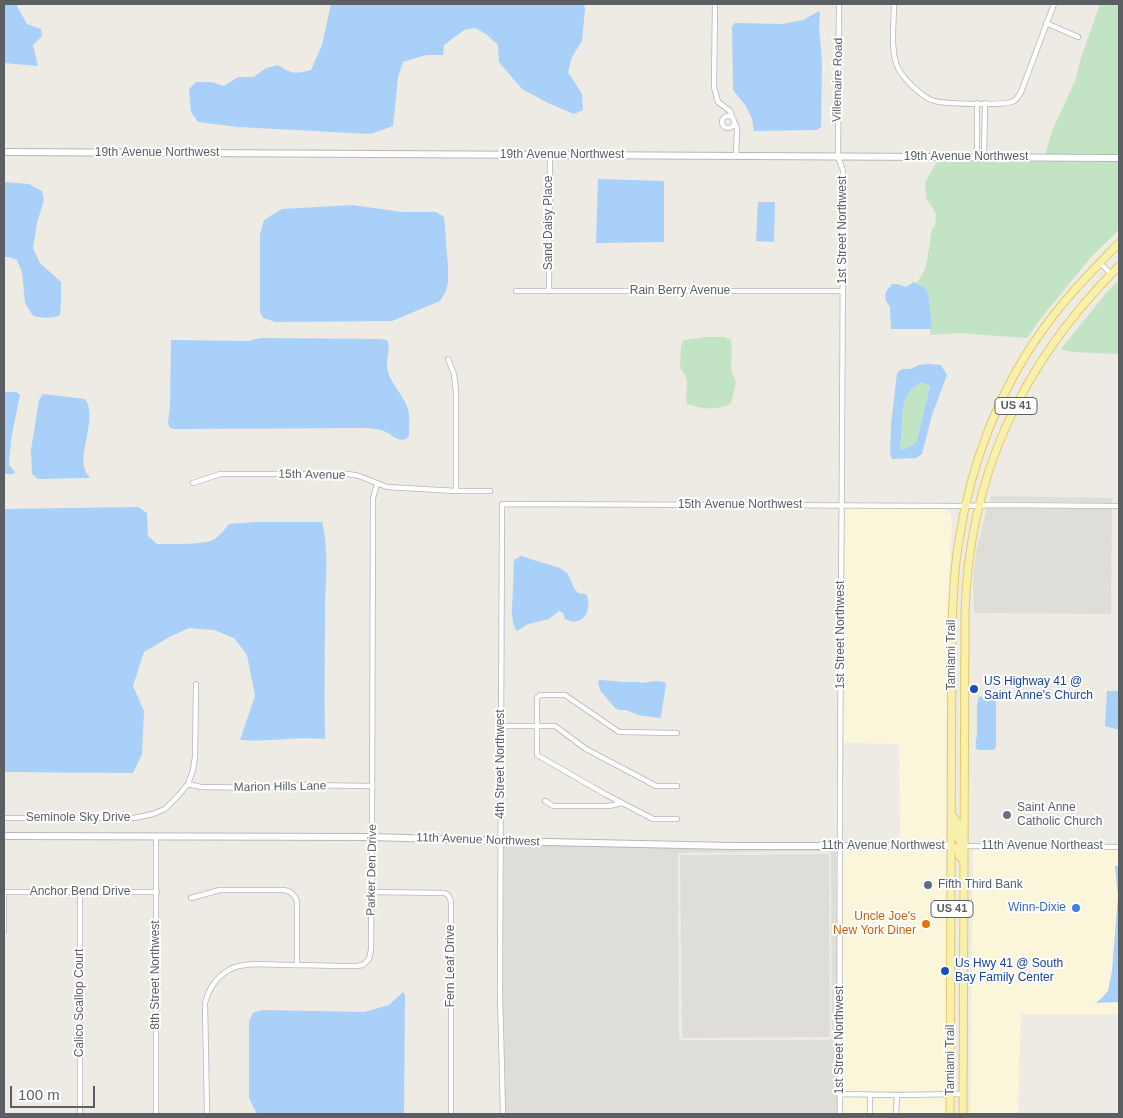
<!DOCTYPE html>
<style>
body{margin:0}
#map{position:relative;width:1123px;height:1118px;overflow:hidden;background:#edebe3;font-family:Helvetica,sans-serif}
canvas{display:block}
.frame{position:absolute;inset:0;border:5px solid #5b5e63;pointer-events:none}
.scale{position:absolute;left:10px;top:1086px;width:85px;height:22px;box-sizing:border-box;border:2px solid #5b5e63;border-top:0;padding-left:6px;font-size:15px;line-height:18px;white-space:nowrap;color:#5b5e63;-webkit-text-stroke:4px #fff;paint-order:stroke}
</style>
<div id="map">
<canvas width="1123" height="1118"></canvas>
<div class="frame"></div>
<div class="scale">100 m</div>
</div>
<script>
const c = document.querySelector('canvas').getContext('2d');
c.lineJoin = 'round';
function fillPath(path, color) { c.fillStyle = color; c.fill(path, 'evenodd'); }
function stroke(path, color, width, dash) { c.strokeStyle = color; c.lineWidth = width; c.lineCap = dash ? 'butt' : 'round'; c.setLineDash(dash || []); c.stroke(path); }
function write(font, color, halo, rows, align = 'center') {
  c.font = font + ' Helvetica,sans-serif'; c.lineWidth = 4; c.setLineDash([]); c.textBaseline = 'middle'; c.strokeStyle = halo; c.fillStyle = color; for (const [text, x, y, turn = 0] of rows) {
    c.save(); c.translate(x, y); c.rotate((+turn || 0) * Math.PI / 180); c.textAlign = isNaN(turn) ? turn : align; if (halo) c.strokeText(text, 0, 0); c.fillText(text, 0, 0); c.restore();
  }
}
const commercial = new Path2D(`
 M 845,508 L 943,509 L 950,512 L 952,521 L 947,623 L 946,843 L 900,843 L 899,744 L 843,743 Z
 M 946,849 L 946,1091 L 843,1091 L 842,850 Z
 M 973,849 L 1119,850 L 1119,866 L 1116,866 L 1116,884 L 1118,896 L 1112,971 L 1108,991 L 1097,1002 L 1119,1002 L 1119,1014 L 1021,1014 L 1018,1114 L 970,1114 Z
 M 843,1097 L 867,1098 L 867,1114 L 843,1114 Z
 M 946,1097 L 946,1114 L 899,1114 L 899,1098 Z
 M 873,1098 L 893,1098 L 893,1114 L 873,1114 Z`);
const industrial = new Path2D(`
 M 991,496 L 1112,498 L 1112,503 L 990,501 Z
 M 987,508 L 1112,509 L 1111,614 L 974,613 L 973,580 L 976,552 Z
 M 504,844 L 731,849 L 836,850 L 837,1021 L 837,1114 L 505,1114 L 503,993 ZM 829,851 L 831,854 L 832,1038 L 830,1040 L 681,1040 L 679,1038 L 678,855 L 679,853 Z
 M 829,854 L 830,1037 L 682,1038 L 680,855 Z`);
const green = new Path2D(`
 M 1100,4 L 1119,4 L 1119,155 L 1045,154 L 1053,129 L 1076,79 L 1080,61 Z
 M 938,160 L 1119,162 L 1119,230 L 1092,256 L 1042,317 L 1027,338 L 958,333 L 930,335 C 932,326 931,298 926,290 C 924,286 920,284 917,283 L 925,269 L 927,261 L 932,229 L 935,227 L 936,213 L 926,198 L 925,182 Z
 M 1119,280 L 1119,354 L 1072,352 L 1061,349 L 1107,292 Z
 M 706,337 L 724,337 L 731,340 L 732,351 L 731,369 L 736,382 L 731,403 C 719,411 700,409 687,404 C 684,391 692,379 680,368 L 681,346 L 684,340 Z
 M 922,382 L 930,385 L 917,440 L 914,444 L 902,450 L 900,447 C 901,439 902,431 902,423 C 903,404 904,391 922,382 Z`);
const water = new Path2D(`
 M 4,4 L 19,4 L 17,6 L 27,24 L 41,29 L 42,36 L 33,45 L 38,66 L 4,63 Z
 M 331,4 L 584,4 L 585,9 L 582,41 L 572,57 L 568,72 L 582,94 L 583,110 L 574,114 L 548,103 L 522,89 L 499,62 L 498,45 L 486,34 L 475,28 L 464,30 L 444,45 L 443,55 L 426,55 L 403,62 L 398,77 L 393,126 L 371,134 L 238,127 L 198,122 L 191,112 L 189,89 L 196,82 L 211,82 L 224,86 L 238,77 L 254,77 L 266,68 L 278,65 C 290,74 296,74 311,70 L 322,45 Z
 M 819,11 L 820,13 L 819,27 L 822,62 L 821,127 L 817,130 L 754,131 L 752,119 L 746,106 L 733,90 L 732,27 L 735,23 L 783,24 L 803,20 Z
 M 598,179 L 663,181 L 664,182 L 664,242 L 596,243 Z
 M 4,182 L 29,184 L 42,191 L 44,200 L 37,223 L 33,248 L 40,263 L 61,282 L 61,301 L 60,315 C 52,319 43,318 33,316 L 25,303 L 22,272 L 17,260 L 8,257 L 4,257 Z
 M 758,202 L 775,202 L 774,242 L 756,241 Z
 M 352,205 L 402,212 L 436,212 L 444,217 L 448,266 L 448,282 L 446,291 L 440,301 L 392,321 L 276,322 L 263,318 L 260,312 L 260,234 L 264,220 L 282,209 Z
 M 914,282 C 919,284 924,286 927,291 C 930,299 932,321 931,329 L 891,329 L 890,307 L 886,301 L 885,295 L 887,290 L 892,284 L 897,284 L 906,287 Z
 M 261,338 L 380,339 L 387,340 C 391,348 386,358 387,367 C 389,383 403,393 408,409 C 410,416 409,427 409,436 C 401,445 393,435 384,431 C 379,429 373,429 368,428 L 175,429 L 170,428 L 168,423 L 170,405 L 171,340 L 248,341 Z
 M 929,364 L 941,365 L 947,375 L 932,415 L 922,454 L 916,458 L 892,459 L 890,454 L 891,425 L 897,373 L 902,369 L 910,369 L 919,365 ZM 922,382 L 930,386 L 917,440 L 914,444 L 902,450 L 900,447 C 901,439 902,431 902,423 C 903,404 904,391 922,382 Z
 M 4,392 L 16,392 L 20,395 L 11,440 L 9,465 L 15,472 L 14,474 L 4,474 Z
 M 43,394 L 85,399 C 98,417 78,452 85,470 C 86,473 88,475 90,477 L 88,478 L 38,479 L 32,474 L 31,450 L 39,400 Z
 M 138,507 L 147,513 L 148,536 L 157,544 C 169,544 206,545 215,539 C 220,535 225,529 229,524 L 256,522 L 322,522 C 329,550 326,580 325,607 C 325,651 324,695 325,739 C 296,736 268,742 240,740 L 255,696 L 247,655 L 234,638 L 214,630 L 189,628 L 171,636 L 144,652 L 133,686 L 144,711 L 142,754 L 133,773 L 4,772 L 4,509 Z
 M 521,556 L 560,568 L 568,574 L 574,588 L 578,593 L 586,594 C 590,601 589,614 582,619 C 580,620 577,621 574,622 L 565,619 L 563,613 L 559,611 L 549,619 L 528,624 L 517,631 C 509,619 513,601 513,588 C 514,578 513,569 514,560 Z
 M 601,680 L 623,682 L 639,682 L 642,683 L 655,681 L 664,682 L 666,684 L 661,717 L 659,718 L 638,715 L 626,710 L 620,710 L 615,708 L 600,690 L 598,681 Z
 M 1107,691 L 1119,691 L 1119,730 L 1105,726 Z
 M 983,696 C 988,697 993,696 996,701 L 996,747 L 995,749 L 993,750 L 979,750 L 976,749 C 975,742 977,738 977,732 C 978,720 975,708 979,697 Z
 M 1115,866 L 1119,866 L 1119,1002 L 1096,1003 L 1103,997 L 1108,991 L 1112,971 L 1118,896 Z
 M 403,992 L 405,995 L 404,1114 L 257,1114 L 249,1098 L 249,1021 L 253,1013 L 262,1010 L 364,1012 L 389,1005 Z`);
const street = new Path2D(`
 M 715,4 L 714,87 L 718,102 L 730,111 L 733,119
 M 839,4 L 838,157 L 843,170 C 843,485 838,800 840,1114
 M 894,4 C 894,22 890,52 898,68 C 903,78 920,95 931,100 C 940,104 1006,106 1014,101 C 1017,99 1019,95 1021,92 L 1054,4
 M 1046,23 L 1078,37
 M 977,103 L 977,157
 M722 122a6 6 0 1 1 12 0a6 6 0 1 1-12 0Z
 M 735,123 L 737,129 L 736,156
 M 984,157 L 985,103
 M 1100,263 L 1111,274
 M 549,290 L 550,155
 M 516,291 L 843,291
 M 448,359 L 454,374 L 456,392 L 456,491
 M 193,483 L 220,474 L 348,474 L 359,476 L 387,487 L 456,491 L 490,491
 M 501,726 L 555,726 L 586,749 L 643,779 L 656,786 L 677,786
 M 188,784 L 201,787 L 266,788 L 301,785 L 372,786
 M 545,801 L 553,806 L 609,806 L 622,803
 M 4,818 L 134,818 L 153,814 L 165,809 L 177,797 L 188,784 L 193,770 L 195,757 L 196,684
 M 677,819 L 653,819 L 605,794 L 537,755 L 537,698 L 540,695 L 565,695 L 619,732 L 677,733
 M 964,846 L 1119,847
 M 80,892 L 80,1114
 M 372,892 L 445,893 L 449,896 L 451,902 L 451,1114
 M 191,898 L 220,890 L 283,890 C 291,891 294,894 297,901 L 297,965
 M 4,930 L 4,892 L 157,892
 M 840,1094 L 897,1095 L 963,1094
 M 870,1095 L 870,1114
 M 156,1114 L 156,837
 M 207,1114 L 205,1003 C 209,989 215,978 229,970 C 242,961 270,965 286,965 C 309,965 332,966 356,966 L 363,965 L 369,959 L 371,950 L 372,837 L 373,498 L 377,484
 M 503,1114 L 500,993 L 502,504 L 965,506 L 990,505 L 1119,506
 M 896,1114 L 897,1095`);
const secondary = new Path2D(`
 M 4,152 L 1119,158
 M 4,836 L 372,837 L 501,841 L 731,846 L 952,846`);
const primary = new Path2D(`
 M 952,815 C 954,818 956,820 957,822 C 960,832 954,838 964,846
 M 952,846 L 958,849 L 959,856 L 964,861
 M 950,1114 L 952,624 C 953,596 954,568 959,541 C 970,465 999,390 1044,328 C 1066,297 1093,270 1119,243
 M 963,1114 L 965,615 C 968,476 1022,363 1119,266`);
const markers = [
 [974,689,5,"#1a4fb4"],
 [1007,815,5,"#6b7280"],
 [928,885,5,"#5c6f8a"],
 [1076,908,5,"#3f7fe0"],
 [926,924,5,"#e8710a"],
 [945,971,5,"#1a4fb4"]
];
const shields = [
 [1016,406,42],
 [952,909,42]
];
const shieldNames = [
 ["US 41",1016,406],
 ["US 41",952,909]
];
const streetNames = [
 ["Villemaire Road",838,80,-89],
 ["19th Avenue Northwest",157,153],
 ["19th Avenue Northwest",562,155],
 ["19th Avenue Northwest",966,157],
 ["Sand Daisy Place",549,223,-90],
 ["1st Street Northwest",843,230,-90],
 ["Rain Berry Avenue",680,291],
 ["15th Avenue",312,475,1],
 ["15th Avenue Northwest",740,505],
 ["1st Street Northwest",841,635,-90],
 ["Tamiami Trail",952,655,-90],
 ["4th Street Northwest",501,764,-90],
 ["Marion Hills Lane",280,787,-1],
 ["Seminole Sky Drive",78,818],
 ["11th Avenue Northwest",478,840,2],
 ["11th Avenue Northwest",883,846],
 ["11th Avenue Northeast",1042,846],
 ["Parker Den Drive",372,870,-89],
 ["Anchor Bend Drive",80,892],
 ["Fern Leaf Drive",451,966,-90],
 ["8th Street Northwest",156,975,-90],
 ["Calico Scallop Court",80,1003,-90],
 ["1st Street Northwest",840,1040,-90],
 ["Tamiami Trail",951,1060,-90]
];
const transitNames = [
 ["US Highway 41 @",984,682],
 ["Saint Anne's Church",984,696],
 ["Us Hwy 41 @ South",955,964],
 ["Bay Family Center",955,978]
];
const worshipNames = [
 ["Saint Anne",1017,808],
 ["Catholic Church",1017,822]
];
const serviceNames = [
 ["Fifth Third Bank",938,885]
];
const shopNames = [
 ["Winn-Dixie",1066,908]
];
const foodNames = [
 ["Uncle Joe's",916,917],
 ["New York Diner",916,931]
];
fillPath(commercial, '#fbf5da');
fillPath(industrial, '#dfddd8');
fillPath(green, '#c2e3c4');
fillPath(water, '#a8d0f8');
stroke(street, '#b4b5b9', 6);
stroke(secondary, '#b5b7bc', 8);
stroke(primary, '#e6c963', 9);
stroke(street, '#fff', 4.5);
stroke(secondary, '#fff', 6);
stroke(primary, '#f8f1ad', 7);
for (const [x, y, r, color] of markers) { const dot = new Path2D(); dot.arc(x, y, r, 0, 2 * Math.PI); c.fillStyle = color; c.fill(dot); stroke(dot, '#fff', 2); }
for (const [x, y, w] of shields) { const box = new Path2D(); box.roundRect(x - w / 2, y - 8.5, w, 17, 4); c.fillStyle = '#fff'; c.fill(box); stroke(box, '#5b5e63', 1); }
write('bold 11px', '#5b5e63', null, shieldNames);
write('12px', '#5b5e63', '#fff', streetNames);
write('12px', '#164399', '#fff', transitNames, 'left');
write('12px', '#5b616d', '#fff', worshipNames, 'left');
write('12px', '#4e5e75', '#fff', serviceNames, 'left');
write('12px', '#366cbe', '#fff', shopNames, 'right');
write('12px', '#c56008', '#fff', foodNames, 'right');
</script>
